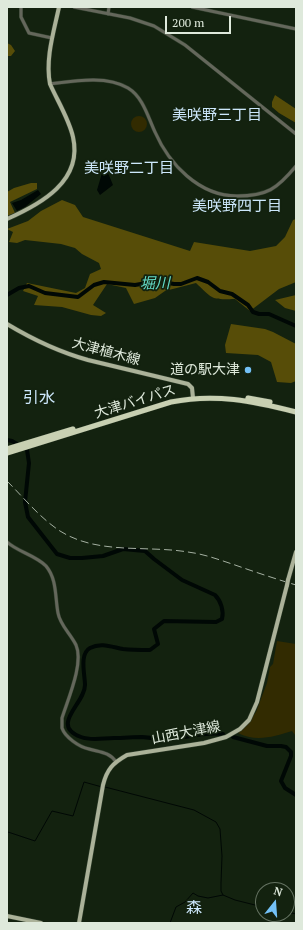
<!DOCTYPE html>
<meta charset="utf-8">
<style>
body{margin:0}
#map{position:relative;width:303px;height:930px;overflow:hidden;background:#13220f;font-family:"PT Serif",serif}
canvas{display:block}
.frame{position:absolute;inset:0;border:8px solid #dee9db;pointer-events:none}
.north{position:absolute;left:255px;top:882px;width:40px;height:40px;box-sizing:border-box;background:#13220f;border:1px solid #647261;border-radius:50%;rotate:17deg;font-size:11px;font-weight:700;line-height:16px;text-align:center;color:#dee9db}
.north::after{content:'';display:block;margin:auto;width:14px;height:18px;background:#73c1f6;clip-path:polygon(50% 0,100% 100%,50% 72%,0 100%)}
.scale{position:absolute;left:165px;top:16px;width:66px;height:18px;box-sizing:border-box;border:2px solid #dee9db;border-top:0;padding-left:5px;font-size:12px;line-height:14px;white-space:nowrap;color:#dee9db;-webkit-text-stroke:3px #13220f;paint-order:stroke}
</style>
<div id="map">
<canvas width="303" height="930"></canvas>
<div class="frame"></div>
<div class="north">N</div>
<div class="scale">200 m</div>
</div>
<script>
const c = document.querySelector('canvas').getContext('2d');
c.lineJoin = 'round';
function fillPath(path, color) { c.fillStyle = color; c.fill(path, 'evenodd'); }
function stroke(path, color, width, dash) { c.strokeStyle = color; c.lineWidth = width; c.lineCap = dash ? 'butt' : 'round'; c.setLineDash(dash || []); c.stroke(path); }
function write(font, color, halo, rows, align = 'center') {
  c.font = font + ' "PT Serif","Noto Sans JP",serif'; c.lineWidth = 3.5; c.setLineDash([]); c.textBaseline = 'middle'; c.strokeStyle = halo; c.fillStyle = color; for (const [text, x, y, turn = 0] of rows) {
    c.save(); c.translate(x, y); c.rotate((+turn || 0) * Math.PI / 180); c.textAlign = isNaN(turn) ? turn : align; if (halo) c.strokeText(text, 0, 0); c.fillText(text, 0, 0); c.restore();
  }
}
const green = new Path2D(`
 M131 124a8 8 0 1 1 16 0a8 8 0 1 1-16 0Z
 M 277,641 L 296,644 L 296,738 L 295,735 L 292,731 C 274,737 255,742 238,733 L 246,726 L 256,712 L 267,683 L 270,667 L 273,664 Z`);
const forest = new Path2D(`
 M 7,43 L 11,45 L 15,51 L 11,56 L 7,56 Z
 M 275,95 L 296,109 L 296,123 L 279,113 L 272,107 L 272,102 Z
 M 31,183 L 37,183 L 37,189 L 10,202 L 15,213 L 7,216 L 7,192 L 14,188 Z
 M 62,200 L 75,205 L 83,217 L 190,251 L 194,242 L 250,251 L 276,246 L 285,237 L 293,220 L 296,219 L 296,282 L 279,289 L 250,311 L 235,299 C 211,300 213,299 196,283 L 165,291 L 155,298 L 134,304 L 126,288 L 107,284 L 93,305 L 106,313 L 101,316 L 91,315 L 62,307 L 34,305 L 38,296 L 23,291 L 27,283 L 76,293 L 85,288 L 90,274 L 101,269 L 99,263 L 82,254 L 75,248 L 61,244 L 25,240 L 17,243 L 9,242 L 13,232 L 7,229 L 28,221 L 41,211 Z
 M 296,295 L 296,311 L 285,308 L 275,300 Z
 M 231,324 L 265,329 L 273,332 L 296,344 L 296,381 L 291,383 L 277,382 L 271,362 L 258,355 L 226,353 L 225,345 Z`);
const water = new Path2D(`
 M 104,172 L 108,173 L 113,185 L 100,195 L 97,190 L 102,173 Z
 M 38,190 L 41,194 L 25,207 L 17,211 L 12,203 L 21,200 Z`);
const stream = new Path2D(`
 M 105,787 L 194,810 L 216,822 L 220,829 L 222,856 L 221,883 L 221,891 L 223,895
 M 7,834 L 8,832 L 35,841 L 52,811 L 73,816 L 84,782 L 102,787
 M 287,912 L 296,914
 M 170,923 L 176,907 L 185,902 L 193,893 L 198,896 L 208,898 L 223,895 L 235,900 L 263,907`);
const river = new Path2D(`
 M 7,295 L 19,288 L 29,286 L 45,293 L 78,297 L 94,285 L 104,282 L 135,285 L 158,281 L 174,284 L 181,284 L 197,278 L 208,282 L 220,291 L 232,294 L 248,305 L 253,312 L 259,314 L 269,314 L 296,326
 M 7,440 L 12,441 L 27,450 L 29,463 L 25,502 L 28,517 L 57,554 L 70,558 L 82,558 L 103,556 L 123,549 L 145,551 L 154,559 L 182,580 L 215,595 C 221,601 224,611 222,619 L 216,622 L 164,621 L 154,629 L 158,644 L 150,650 C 141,650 132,650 123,649 C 112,647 101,642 90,648 C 79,654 85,675 85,685 C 85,704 49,725 81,737 C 91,741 104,738 114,738 C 124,738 133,737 142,737 C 151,738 160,739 169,739 C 187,738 205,731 223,734
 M 233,737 L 267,746 L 281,746 L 286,747 L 291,752 L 291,756 L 281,781 L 285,788 L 296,795`);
const minor = new Path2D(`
 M 21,7 L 21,17 L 29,33 L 52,38
 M 74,7 L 130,18 L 154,26 L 185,45 L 296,134
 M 192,7 L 296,29
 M 108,14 L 109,7
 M 50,84 C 74,81 106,75 128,88 C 143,97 148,117 155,132 C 169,164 199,196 237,196 C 267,196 277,189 296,166
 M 7,542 C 18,552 35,555 46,566 C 57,579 55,597 58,613 C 60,625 70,633 76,645 C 84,663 68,699 62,718 C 62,721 62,725 62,728 C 65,737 79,747 89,749 C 99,752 110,752 116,762`);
const major = new Path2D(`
 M 7,219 C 41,204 83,181 73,137 C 69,119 57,100 50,84 C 45,59 54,31 59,7
 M 7,324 C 32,339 59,352 88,360 L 188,384 L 192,388 L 193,398
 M 288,580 L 296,552
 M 7,916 L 41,923
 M 79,923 L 103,785 C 107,769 113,763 127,755 L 204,743 L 226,737 L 240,729 L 249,720 L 257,702 L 287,585`);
const highway = new Path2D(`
 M 248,398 L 270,402
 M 7,449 L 73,429
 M 7,453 L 171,402 C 215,393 253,401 296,412`);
const rail = new Path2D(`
 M 7,481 C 24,498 40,518 60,531 C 98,555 146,545 188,552 C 204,554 220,560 235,565 C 255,572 276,579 296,585`);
const majorBridge = new Path2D(`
 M 287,585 L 288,580`);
const markers = [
 [248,370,4,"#73c1f6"]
];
const streetNames = [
 ["大津植木線",106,352,15],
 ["大津バイパス",135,402,-17],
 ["山西大津線",186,733,-11]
];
const poiNames = [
 ["道の駅大津",240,370]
];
const neighbourhoodNames = [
 ["美咲野三丁目",217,116],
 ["美咲野二丁目",129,169],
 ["美咲野四丁目",237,207]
];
const waterNames = [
 ["堀川",155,284,-1]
];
const quarterNames = [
 ["引水",39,398],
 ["森",194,908]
];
fillPath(green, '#322b01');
fillPath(forest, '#574d08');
fillPath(water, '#000805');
stroke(stream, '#000805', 1);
stroke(river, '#000805', 4);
stroke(minor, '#2f3e2c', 4);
stroke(major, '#2f3e2c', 5);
stroke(highway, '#2f3e2c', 6);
stroke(minor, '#64675b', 3);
stroke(major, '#abb299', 4);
stroke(highway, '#c8d0b2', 5);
stroke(rail, '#a5b1a2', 1, [8, 4]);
stroke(majorBridge, '#2f3e2c', 5, []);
stroke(majorBridge, '#abb299', 4);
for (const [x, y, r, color] of markers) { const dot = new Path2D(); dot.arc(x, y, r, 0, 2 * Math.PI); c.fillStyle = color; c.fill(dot); stroke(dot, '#13220f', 1.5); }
write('14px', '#dee9db', '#13220f', streetNames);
write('14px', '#dee9db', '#13220f', poiNames, 'right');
write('15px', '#cde8fc', '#13220f', neighbourhoodNames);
write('italic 15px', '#64dcc7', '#13220f', waterNames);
write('16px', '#cde8fc', '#13220f', quarterNames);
</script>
